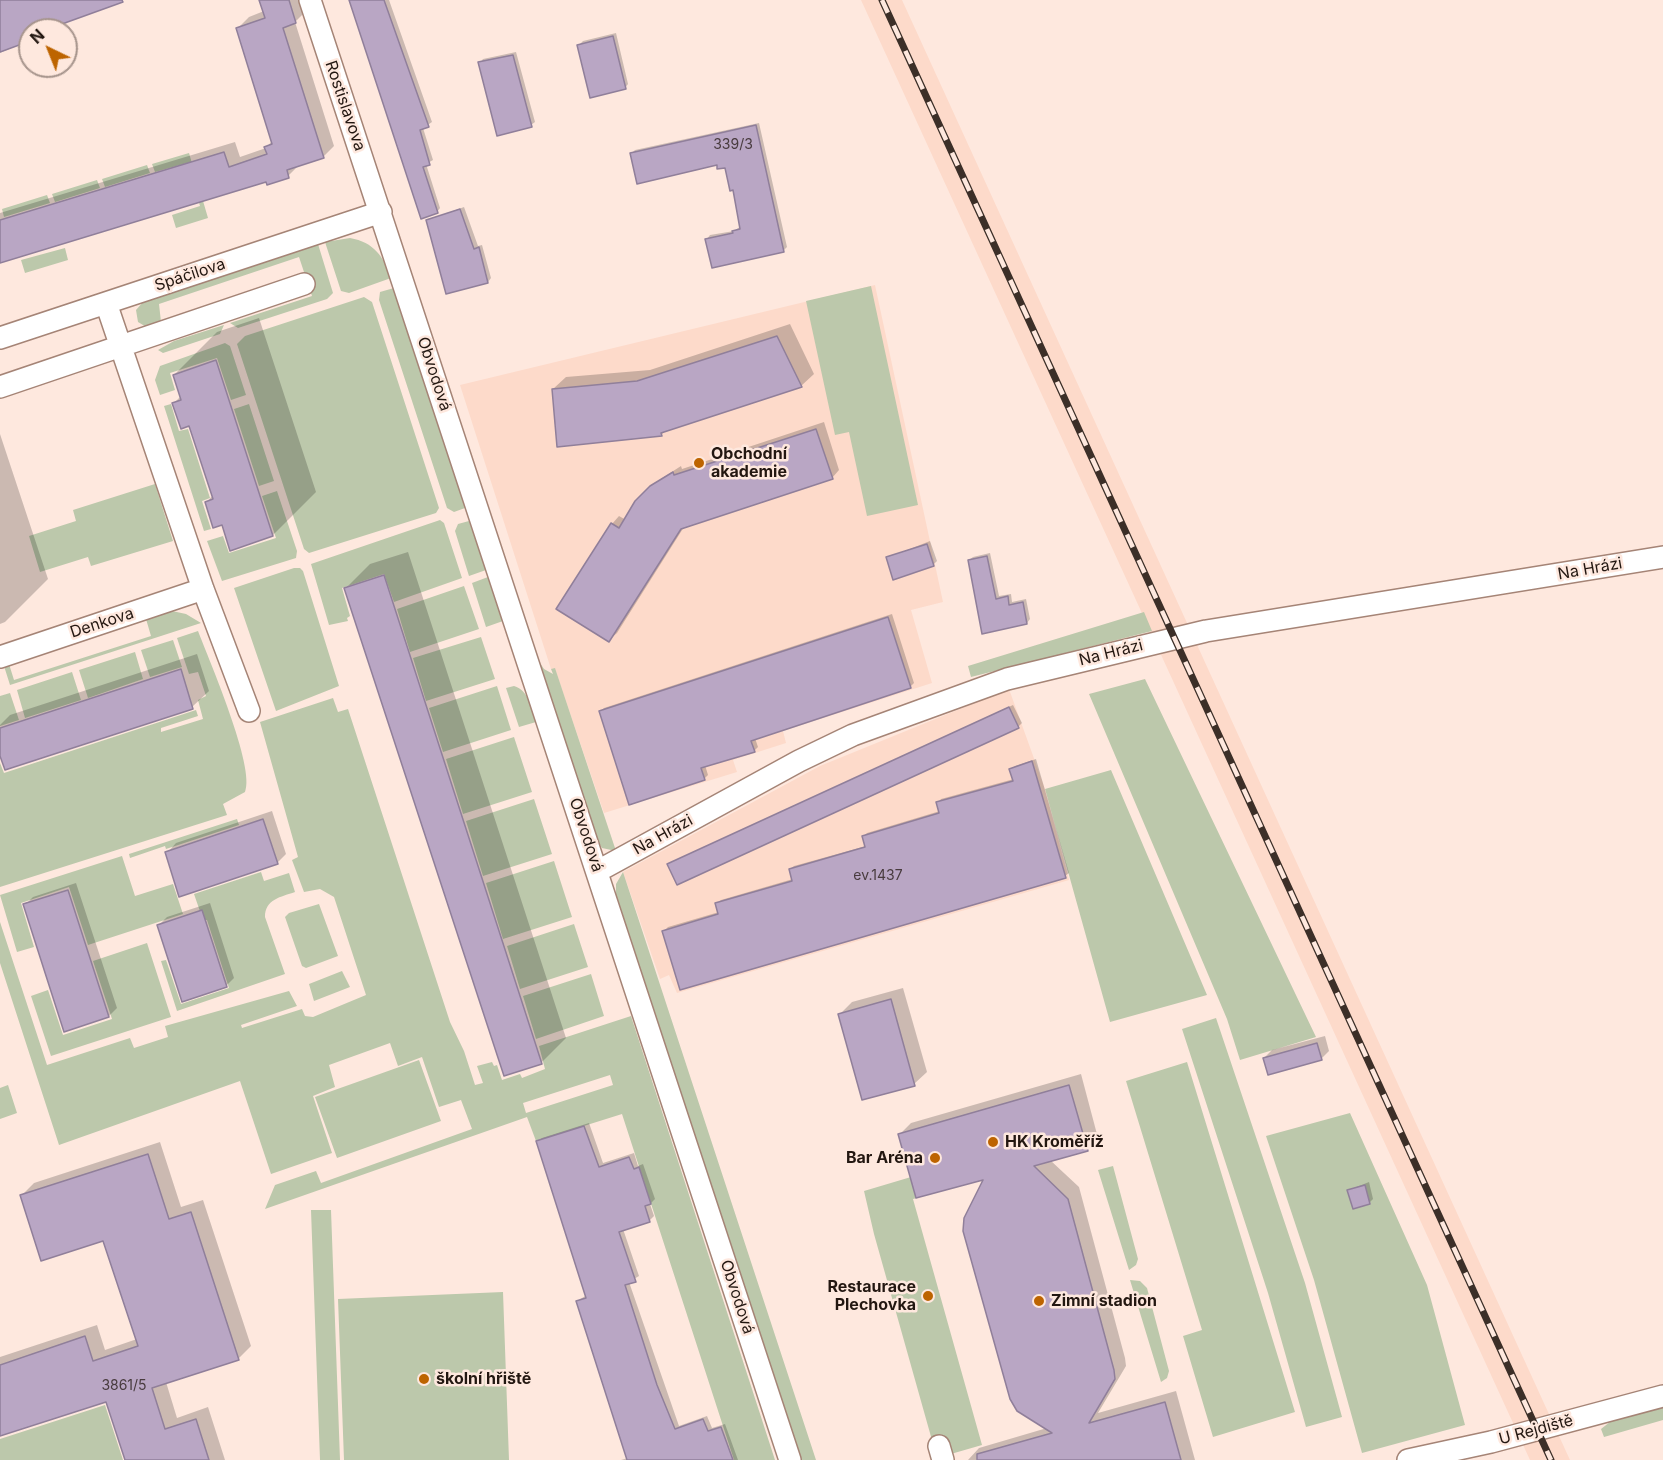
<!DOCTYPE html>
<meta charset="utf-8">
<style>
body{margin:0}
#map{position:relative;width:1663px;height:1460px;overflow:hidden;background:#fee8de;font-family:Inter,sans-serif}
canvas{display:block}
.north{position:absolute;left:18px;top:18px;width:60px;height:60px;box-sizing:border-box;background:#fee8de;border:2px solid #a6948c;border-radius:50%;rotate:317deg;font-size:16px;font-weight:700;line-height:24px;text-align:center;color:#231711}
.north::after{content:'';display:block;margin:auto;width:21px;height:27px;background:#bd6400;clip-path:polygon(50% 0,100% 100%,50% 72%,0 100%)}
</style>
<div id="map">
<canvas width="1663" height="1460"></canvas>
<div class="north">N</div>
</div>
<script>
const c = document.querySelector('canvas').getContext('2d');
c.lineJoin = 'round';
function fillPath(path, color) { c.fillStyle = color; c.fill(path, 'evenodd'); }
function stroke(path, color, width, dash) { c.strokeStyle = color; c.lineWidth = width; c.lineCap = dash ? 'butt' : 'round'; c.setLineDash(dash || []); c.stroke(path); }
function write(font, color, halo, rows, align = 'center') {
  c.font = font + ' Inter,sans-serif'; c.lineWidth = 5; c.setLineDash([]); c.textBaseline = 'middle'; c.strokeStyle = halo; c.fillStyle = color; for (const [text, x, y, turn = 0] of rows) {
    c.save(); c.translate(x, y); c.rotate((+turn || 0) * Math.PI / 180); c.textAlign = isNaN(turn) ? turn : align; if (halo) c.strokeText(text, 0, 0); c.fillText(text, 0, 0); c.restore();
  }
}
const built = new Path2D(`
 M 861,0 L 902,0 L 1570,1460 L 1530,1460 Z
 M 875,285 L 943,602 L 911,610 L 932,683 L 783,731 L 786,743 L 733,760 L 737,772 L 604,813 L 555,669 L 551,669 L 460,385 Z
 M 1009,689 L 1045,789 L 1069,880 L 677,993 L 669,975 L 660,979 L 623,872 L 820,766 Z`);
const green = new Path2D(`
 M 189,153 L 208,218 L 176,228 L 172,215 L 200,206 L 187,163 L 155,172 L 152,164 Z
 M 147,165 L 150,173 L 105,187 L 102,179 Z
 M 97,180 L 100,188 L 55,202 L 52,194 Z
 M 47,195 L 50,203 L 4,217 L 2,209 Z
 M 350,238 C 374,242 384,257 391,278 L 349,293 L 341,291 L 325,242 Z
 M 318,244 L 333,293 L 327,299 L 238,328 L 230,323 L 312,296 L 299,257 L 159,304 L 161,322 L 148,328 L 138,322 L 136,310 L 143,302 Z
 M 65,248 L 68,260 L 25,273 L 21,260 Z
 M 871,286 L 918,505 L 867,516 L 849,432 L 835,435 L 806,301 Z
 M 394,288 L 465,508 L 454,512 L 447,508 L 379,300 L 380,292 Z
 M 364,297 L 372,302 L 439,508 L 436,513 L 309,553 L 304,549 L 237,344 L 245,336 Z
 M 224,325 L 220,334 L 163,353 L 158,350 L 174,341 Z
 M 225,343 L 230,346 L 246,395 L 231,400 L 217,358 L 170,373 L 175,390 L 160,395 L 155,380 L 160,366 Z
 M 171,404 L 179,431 L 188,429 L 210,498 L 202,501 L 211,529 L 204,531 L 164,406 Z
 M 249,404 L 274,481 L 259,486 L 234,409 Z
 M 155,484 L 173,541 L 91,566 L 88,557 L 40,572 L 29,536 L 76,521 L 73,510 Z
 M 277,491 L 297,551 L 296,558 L 222,581 L 207,541 L 223,536 L 229,553 L 276,538 L 262,496 Z
 M 440,520 L 444,523 L 462,578 L 394,602 L 384,574 L 342,588 L 350,616 L 347,618 L 348,621 L 329,625 L 311,564 Z
 M 469,521 L 486,570 L 469,576 L 455,531 L 458,524 Z
 M 294,568 L 300,568 L 303,571 L 339,686 L 276,711 L 234,588 Z
 M 488,577 L 503,621 L 486,627 L 472,583 Z
 M 464,586 L 479,629 L 410,652 L 397,609 Z
 M 172,611 L 186,614 L 201,623 L 10,685 L 4,666 L 9,664 L 14,680 L 151,636 L 146,619 Z
 M 1144,612 L 1152,631 L 971,677 L 968,666 Z
 M 198,631 C 209,660 256,768 245,792 L 223,804 L 227,815 L 0,887 L 0,763 L 4,773 L 196,710 L 198,716 L 161,728 L 161,732 L 203,719 L 198,700 L 206,696 L 198,672 L 189,674 L 177,638 Z
 M 481,637 L 495,679 L 426,701 L 413,658 Z
 M 173,640 L 182,667 L 150,677 L 141,650 Z
 M 135,652 L 143,679 L 88,698 L 79,670 Z
 M 540,663 L 544,669 L 553,674 L 551,669 L 555,668 L 616,851 L 602,848 L 598,842 Z
 M 72,672 L 81,700 L 25,718 L 17,690 Z
 M 1145,679 L 1316,1037 L 1240,1060 L 1227,1019 L 1089,694 Z
 M 497,686 L 511,730 L 443,752 L 429,708 Z
 M 514,686 C 529,690 531,709 536,722 L 519,727 L 506,688 Z
 M 10,693 L 19,720 L 0,726 L 0,696 Z
 M 333,698 L 338,712 L 348,709 L 450,1022 L 464,1051 L 475,1085 L 483,1083 L 477,1066 L 492,1062 L 494,1066 L 497,1065 L 502,1080 L 520,1074 L 522,1078 L 545,1069 L 539,1046 L 631,1016 L 775,1460 L 734,1460 L 622,1114 L 536,1141 L 527,1117 L 265,1209 L 275,1185 L 316,1171 L 321,1183 L 472,1129 L 461,1100 L 439,1107 L 422,1057 L 398,1066 L 390,1043 L 329,1065 L 335,1087 L 313,1096 L 332,1153 L 271,1174 L 240,1081 L 59,1145 L 0,963 L 0,922 L 47,1065 L 130,1038 L 134,1048 L 168,1037 L 165,1026 L 289,991 L 297,1006 L 241,1025 L 242,1028 L 302,1009 L 305,1016 L 313,1017 L 366,995 L 334,897 L 320,889 L 304,892 L 292,860 L 298,857 L 260,722 ZM 610,1075 L 613,1085 L 526,1113 L 523,1103 Z
 M 514,737 L 532,792 L 463,814 L 446,759 Z
 M 1111,770 L 1207,995 L 1110,1022 L 1045,789 Z
 M 534,799 L 552,854 L 483,876 L 466,821 Z
 M 237,819 L 239,825 L 166,849 L 165,846 L 130,858 L 129,854 Z
 M 122,856 L 135,896 L 173,884 L 183,914 L 88,945 L 69,887 L 21,903 L 34,947 L 17,952 L 0,895 Z
 M 554,861 L 572,917 L 503,939 L 486,883 Z
 M 261,872 L 264,881 L 289,873 L 295,892 C 281,897 265,899 265,917 L 285,974 L 177,1011 L 161,961 L 166,960 L 181,1004 L 229,988 L 207,920 L 203,920 L 194,894 Z
 M 623,872 L 816,1460 L 800,1460 L 616,896 L 616,884 Z
 M 319,904 L 338,956 L 306,968 L 302,966 L 285,917 L 289,913 Z
 M 574,924 L 588,967 L 520,989 L 507,946 Z
 M 147,943 L 171,1017 L 51,1056 L 31,996 L 48,990 L 63,1035 L 112,1019 L 93,961 Z
 M 342,971 L 350,987 L 314,1001 L 309,984 Z
 M 591,974 L 604,1016 L 536,1039 L 523,996 Z
 M 1216,1018 L 1305,1283 L 1342,1417 L 1306,1427 L 1268,1293 L 1182,1029 Z
 M 419,1060 L 441,1121 L 337,1158 L 315,1097 Z
 M 1187,1062 L 1295,1412 L 1213,1437 L 1183,1336 L 1202,1330 L 1126,1081 Z
 M 8,1085 L 17,1113 L 0,1119 L 0,1088 Z
 M 1350,1113 L 1427,1285 L 1465,1425 L 1362,1453 L 1314,1280 L 1266,1136 Z
 M 1113,1166 L 1138,1259 L 1136,1265 L 1129,1270 L 1098,1170 Z
 M 911,1177 L 917,1198 L 913,1199 L 982,1445 L 937,1458 L 874,1234 L 864,1191 Z
 M 311,1210 L 331,1210 L 340,1460 L 320,1460 Z
 M 1130,1280 L 1140,1281 L 1147,1288 L 1169,1371 L 1167,1378 L 1161,1382 Z
 M 503,1292 L 509,1460 L 344,1460 L 338,1299 Z
 M 1663,1396 L 1663,1420 L 1604,1437 L 1601,1429 L 1633,1404 Z
 M 105,1405 L 123,1460 L 0,1460 L 0,1439 Z`);
const shadow = new Path2D(`
 M 0,0 L 122,0 L 72,18 L 57,30 L 30,30 L 30,40 L 0,53 Z
 M 261,0 L 303,0 L 306,11 L 295,22 L 334,146 L 323,157 L 300,164 L 288,176 L 267,180 L 0,261 L 0,213 L 235,142 L 240,157 L 266,148 L 272,141 L 238,28 L 249,17 L 264,11 Z
 M 351,0 L 389,0 L 432,122 L 423,128 L 433,160 L 426,164 L 440,208 L 437,212 Z
 M 616,33 L 628,84 L 625,88 L 579,45 L 583,41 Z
 M 516,52 L 535,122 L 531,125 L 480,63 L 483,59 Z
 M 759,123 L 787,247 L 783,251 L 707,239 L 710,235 L 734,231 L 741,226 L 734,189 L 726,166 L 631,154 L 635,150 Z
 M 464,207 L 478,246 L 482,245 L 491,278 L 488,282 L 428,220 Z
 M 259,318 L 316,492 L 273,535 L 223,524 L 207,502 L 213,495 L 190,425 L 174,403 L 181,396 L 174,375 L 217,332 Z
 M 790,324 L 814,374 L 801,386 L 667,429 L 661,435 L 553,389 L 566,377 L 650,370 Z
 M 824,422 L 839,470 L 832,478 L 684,527 L 617,633 L 609,640 L 558,608 L 612,524 L 619,516 L 626,520 L 653,484 L 681,466 L 682,469 Z
 M 0,434 L 48,579 L 5,622 L 0,624 Z
 M 930,541 L 937,561 L 933,565 L 887,558 Z
 M 408,552 L 566,1038 L 541,1063 L 346,588 L 370,564 Z
 M 990,553 L 999,596 L 1011,594 L 1012,602 L 1026,599 L 1030,619 L 1027,623 L 984,632 L 969,560 L 973,557 Z
 M 892,614 L 914,683 L 910,687 L 755,738 L 758,747 L 754,751 L 705,765 L 708,775 L 704,779 L 601,711 L 604,708 Z
 M 197,654 L 209,691 L 192,707 L 0,751 L 0,725 L 10,715 Z
 M 1013,705 L 1022,723 L 1018,727 L 669,865 Z
 M 1036,759 L 1069,873 L 1065,876 L 664,931 L 668,927 L 719,912 L 717,904 L 721,900 L 793,879 L 790,869 L 794,866 L 866,846 L 864,836 L 867,833 L 940,811 L 938,803 L 941,799 L 1014,779 L 1011,769 L 1015,766 Z
 M 272,811 L 286,854 L 277,863 L 167,853 L 176,843 Z
 M 76,883 L 117,1008 L 109,1016 L 25,905 L 33,897 Z
 M 210,903 L 234,978 L 226,986 L 159,925 L 167,917 Z
 M 903,988 L 927,1072 L 914,1084 L 839,1015 L 852,1002 Z
 M 1325,1036 L 1329,1051 L 1321,1059 L 1264,1058 L 1272,1050 Z
 M 1081,1074 L 1098,1138 L 1087,1150 L 1050,1160 L 1079,1187 L 1125,1358 L 1126,1366 L 1098,1413 L 1176,1391 L 1195,1460 L 968,1460 L 979,1448 L 1047,1428 L 986,1178 L 900,1134 L 911,1123 Z
 M 589,1123 L 603,1163 L 634,1153 L 638,1166 L 643,1164 L 655,1199 L 650,1204 L 654,1216 L 650,1220 L 623,1229 L 639,1276 L 629,1282 L 679,1426 L 707,1416 L 712,1428 L 725,1424 L 738,1460 L 621,1460 L 628,1458 L 577,1301 L 587,1295 L 537,1142 L 542,1138 Z
 M 160,1142 L 181,1207 L 203,1200 L 251,1346 L 238,1359 L 166,1382 L 177,1418 L 208,1407 L 225,1460 L 127,1460 L 107,1400 L 0,1435 L 0,1357 L 97,1325 L 105,1350 L 137,1339 L 104,1239 L 21,1196 L 34,1183 Z
 M 1369,1182 L 1373,1199 L 1369,1203 L 1349,1190 Z`);
const building = new Path2D(`
 M 0,0 L 122,0 L 123,2 L 62,24 L 64,30 L 30,30 L 30,41 L 0,52 Z
 M 259,0 L 289,0 L 296,23 L 283,28 L 324,158 L 287,170 L 289,178 L 267,185 L 266,182 L 0,263 L 0,220 L 224,152 L 229,167 L 267,154 L 264,147 L 272,144 L 236,28 L 265,18 Z
 M 349,0 L 384,0 L 429,127 L 420,130 L 430,165 L 423,167 L 438,213 L 421,219 Z
 M 613,36 L 626,89 L 590,98 L 577,45 Z
 M 513,55 L 532,127 L 497,136 L 478,62 Z
 M 756,125 L 784,252 L 712,268 L 705,239 L 733,233 L 732,231 L 740,229 L 733,190 L 730,191 L 725,168 L 717,169 L 717,165 L 637,184 L 630,153 Z
 M 460,209 L 474,249 L 479,247 L 488,283 L 446,294 L 426,220 Z
 M 777,336 L 802,387 L 661,433 L 662,436 L 557,447 L 552,389 L 637,381 Z
 M 216,360 L 273,536 L 230,551 L 222,525 L 213,528 L 205,502 L 213,499 L 189,426 L 181,429 L 172,403 L 181,400 L 173,375 Z
 M 816,429 L 833,479 L 681,529 L 609,642 L 556,609 L 611,523 L 619,528 L 635,501 L 650,486 L 673,472 L 674,475 Z
 M 927,544 L 934,566 L 893,580 L 886,557 Z
 M 987,556 L 996,599 L 1008,596 L 1009,605 L 1023,602 L 1027,624 L 982,634 L 968,560 Z
 M 384,575 L 542,1064 L 504,1076 L 344,588 Z
 M 888,617 L 911,688 L 751,741 L 755,752 L 701,768 L 705,780 L 629,805 L 599,711 Z
 M 181,669 L 193,709 L 5,770 L 0,756 L 0,728 Z
 M 1009,707 L 1019,728 L 677,885 L 667,864 Z
 M 1032,761 L 1066,878 L 680,990 L 662,931 L 718,914 L 715,903 L 792,881 L 789,869 L 865,847 L 862,836 L 939,813 L 936,802 L 1013,781 L 1009,769 Z
 M 263,819 L 278,864 L 179,897 L 165,852 Z
 M 68,890 L 109,1017 L 64,1032 L 23,904 Z
 M 202,910 L 227,987 L 182,1002 L 157,925 Z
 M 891,999 L 915,1086 L 862,1100 L 838,1014 Z
 M 1317,1043 L 1322,1060 L 1268,1075 L 1263,1058 Z
 M 1069,1085 L 1088,1151 L 1034,1166 L 1068,1199 L 1114,1370 L 1115,1379 L 1089,1423 L 1165,1402 L 1181,1460 L 977,1460 L 977,1454 L 1052,1433 L 1017,1411 L 1010,1399 L 963,1231 L 964,1218 L 983,1180 L 916,1198 L 898,1134 Z
 M 584,1126 L 599,1167 L 629,1157 L 634,1169 L 639,1167 L 651,1204 L 645,1206 L 650,1222 L 619,1232 L 636,1282 L 625,1285 L 657,1385 L 675,1429 L 703,1419 L 708,1431 L 721,1427 L 733,1460 L 627,1460 L 576,1301 L 586,1298 L 536,1141 Z
 M 148,1154 L 169,1219 L 191,1212 L 239,1360 L 152,1388 L 165,1429 L 196,1419 L 209,1460 L 125,1460 L 106,1402 L 0,1436 L 0,1365 L 85,1336 L 93,1361 L 138,1346 L 103,1241 L 41,1261 L 20,1195 Z
 M 1365,1185 L 1370,1204 L 1353,1209 L 1347,1190 Z`);
const street = new Path2D(`
 M 310,0 L 790,1460
 M 106,303 L 203,589 L 249,711
 M 0,338 L 381,212
 M 0,387 L 304,284
 M 0,657 L 203,589
 M 598,871 L 799,761 L 853,735 L 1007,679 L 1206,631 L 1663,557
 M 939,1446 L 943,1460
 M 1408,1460 L 1491,1442 L 1663,1396`);
const rail = new Path2D(`
 M 882,0 L 1551,1460`);
const markers = [
 [699,463,6,"#bd6400"],
 [993,1142,6,"#bd6400"],
 [935,1158,6,"#bd6400"],
 [928,1296,6,"#bd6400"],
 [1039,1301,6,"#bd6400"],
 [424,1379,6,"#bd6400"]
];
const numberNames = [
 ["339/3",733,145],
 ["ev.1437",878,876],
 ["3861/5",124,1386]
];
const streetNames = [
 ["Rostislavova",345,106,71],
 ["Spáčilova",190,275,-18],
 ["Obvodová",434,374,72],
 ["Na Hrázi",1590,569,-10],
 ["Denkova",102,623,-18],
 ["Na Hrázi",1111,653,-14],
 ["Obvodová",586,835,72],
 ["Na Hrázi",663,835,-29],
 ["Obvodová",737,1297,72],
 ["U Rejdiště",1536,1430,-15]
];
const poiNames = [
 ["Obchodní",711,454],
 ["akademie",711,472],
 ["HK Kroměříž",1005,1142],
 ["Bar Aréna",923,1158,"right"],
 ["Restaurace",916,1287,"right"],
 ["Plechovka",916,1305,"right"],
 ["Zimní stadion",1051,1301],
 ["školní hřiště",436,1379]
];
fillPath(built, '#fddaca');
fillPath(green, '#bcc8ab');
fillPath(shadow, '#0003');
fillPath(building, '#b9a6c4');
stroke(building, '#907f9a', 1.5);
stroke(street, '#a58476', 24);
stroke(street, '#fff', 21);
stroke(rail, '#3c2f28', 7);
stroke(rail, '#fee8de', 4.5, [14]);
for (const [x, y, r, color] of markers) { const dot = new Path2D(); dot.arc(x, y, r, 0, 2 * Math.PI); c.fillStyle = color; c.fill(dot); stroke(dot, '#fee8de', 2); }
write('14px', '#483b3e', null, numberNames);
write('16px', '#231711', '#fee8de', streetNames);
write('bold 16px', '#231711', '#fee8de', poiNames, 'left');
</script>
